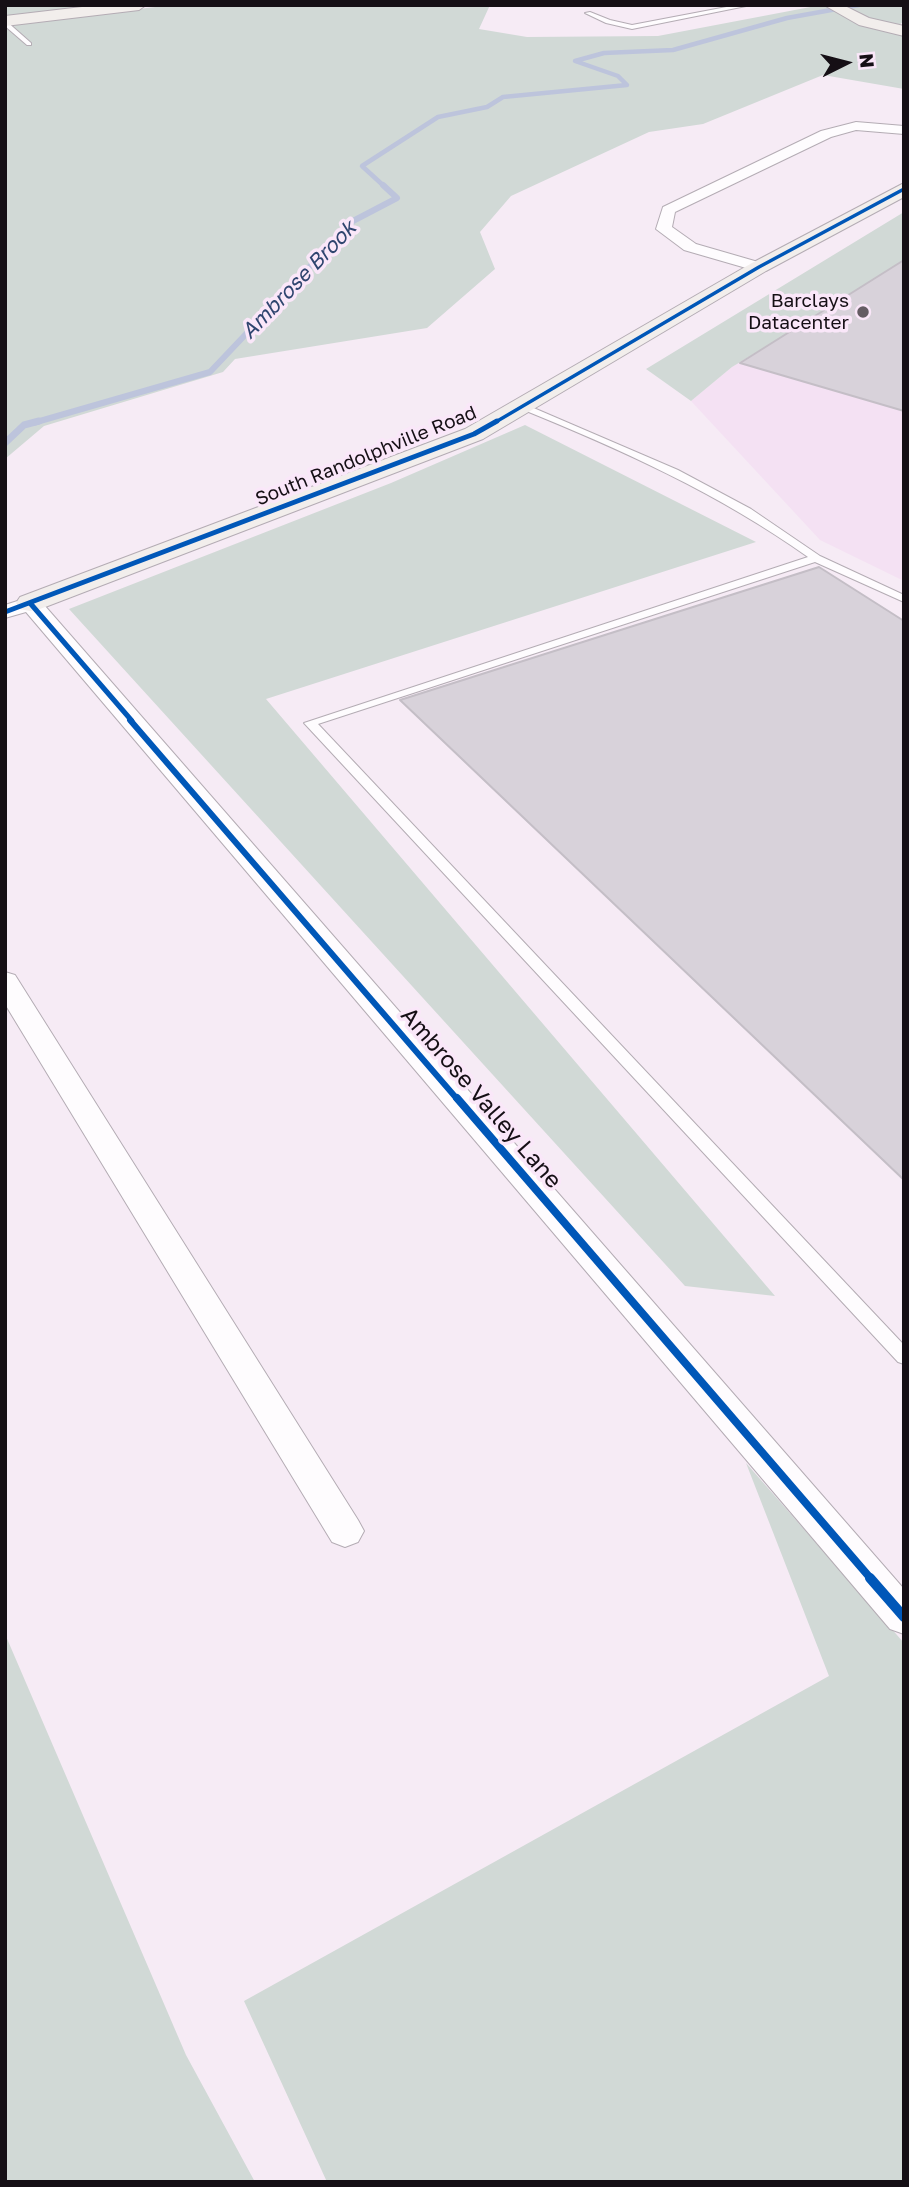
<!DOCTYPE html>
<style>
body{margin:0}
#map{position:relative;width:909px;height:2187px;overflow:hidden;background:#f6ebf5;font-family:"Golos Text",sans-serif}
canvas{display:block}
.frame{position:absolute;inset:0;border:7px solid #150f15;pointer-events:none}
.north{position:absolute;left:811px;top:28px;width:70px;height:70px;-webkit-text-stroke:5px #fae7f9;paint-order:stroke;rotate:84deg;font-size:19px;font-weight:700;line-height:28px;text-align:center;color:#150f15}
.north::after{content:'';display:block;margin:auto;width:24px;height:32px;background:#150f15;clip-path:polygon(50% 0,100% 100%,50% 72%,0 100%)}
</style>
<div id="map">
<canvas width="909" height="2187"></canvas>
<div class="frame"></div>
<div class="north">N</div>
</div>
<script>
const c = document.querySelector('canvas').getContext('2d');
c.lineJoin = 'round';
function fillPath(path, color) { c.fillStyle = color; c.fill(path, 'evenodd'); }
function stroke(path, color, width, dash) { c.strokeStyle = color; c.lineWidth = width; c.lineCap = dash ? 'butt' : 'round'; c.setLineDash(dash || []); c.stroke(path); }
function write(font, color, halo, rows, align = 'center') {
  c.font = font + ' "Golos Text",sans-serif'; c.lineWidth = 7; c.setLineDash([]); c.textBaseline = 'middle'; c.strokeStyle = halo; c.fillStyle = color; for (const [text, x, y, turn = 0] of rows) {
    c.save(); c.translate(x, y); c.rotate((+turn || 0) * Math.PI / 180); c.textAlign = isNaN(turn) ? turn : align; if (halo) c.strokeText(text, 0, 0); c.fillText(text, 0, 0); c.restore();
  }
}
const built = new Path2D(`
 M 904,264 L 904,581 L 820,540 L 691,401 L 732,367 Z`);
const green = new Path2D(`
 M 5,5 L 100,5 L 5,16 Z
 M 172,5 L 490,5 L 479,29 L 527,37 L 658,36 L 821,5 L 904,5 L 904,21 L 898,26 L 904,27 L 904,89 L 823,75 L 703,124 L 649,132 L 511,196 L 480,232 L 495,269 L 427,328 L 235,359 L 223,372 L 44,426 L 5,459 L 5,25 Z
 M 904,212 L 904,264 L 732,367 L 691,401 L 646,369 Z
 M 525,425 L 756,542 L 266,699 L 775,1296 L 685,1286 L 69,609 L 391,483 Z
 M 746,1463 L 904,1643 L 904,2182 L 327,2182 L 244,2001 L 829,1676 Z
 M 5,1634 L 186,2055 L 255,2182 L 5,2182 Z`);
const streamFar2 = new Path2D(`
 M 385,187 L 362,166 L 438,117 L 487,107 L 503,97 L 627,85 L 618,76 L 575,61 L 604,53 L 673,50 L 787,18 L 859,5`);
const streamFar1 = new Path2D(`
 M 33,423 L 210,372 L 353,221 L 397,198 L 383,185`);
const stream = new Path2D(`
 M 5,443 L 24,425 L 39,421`);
const building = new Path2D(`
 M 904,260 L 904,411 L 740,363 Z
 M 819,567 L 904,621 L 904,1180 L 400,700 Z`);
const lane = new Path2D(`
 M 737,5 L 751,5 L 632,29 L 606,23 L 585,13 L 590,12 L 610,20 L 632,25 Z
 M 5,20 L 31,43 L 31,45 L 27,45 L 5,26 Z
 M 522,403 L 678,470 L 751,509 L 820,556 L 904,595 L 904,602 L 815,562 L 318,724 L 904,1345 L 904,1364 L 898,1362 L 304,723 L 808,557 C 718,493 620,449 519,408 L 519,404 Z`);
const street = new Path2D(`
 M 856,122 L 904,126 L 904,134 L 856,130 L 831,137 L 675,212 L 672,227 L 696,244 L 765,264 L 767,267 L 765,270 L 753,270 L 684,250 L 656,229 L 663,207 L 821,131 Z
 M 30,597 L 38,598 L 904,1589 L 904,1634 L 890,1629 L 26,612 L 5,618 L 5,605 Z
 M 5,972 L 15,975 L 358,1520 L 364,1531 L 358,1542 L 345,1547 L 332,1542 L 5,1004 Z`);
const secondary = new Path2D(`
 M 99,5 L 146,5 L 139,10 L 5,26 L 5,16 Z
 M 824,5 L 843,5 L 869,18 L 904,26 L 904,36 L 859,25 Z
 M 904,183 L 904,197 L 766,271 L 483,439 L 40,609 L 30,611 L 20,609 L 16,603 L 20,597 L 465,429 L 752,263 Z`);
const cyclewayFar4 = new Path2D(`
 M 494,423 L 759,267 L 904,189`);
const cyclewayFar3 = new Path2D(`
 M 30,603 L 132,721
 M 5,612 L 474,434 L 497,421`);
const cyclewayFar2 = new Path2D(`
 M 130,720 L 458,1100`);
const cyclewayFar1 = new Path2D(`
 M 457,1098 L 872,1580`);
const cycleway = new Path2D(`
 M 870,1578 L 904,1617`);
const markers = [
 [863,312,7,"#645c63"]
];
const farPoinames = [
 ["Barclays",849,301],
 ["Datacenter",849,323]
];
const farStreetnames = [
 ["South Randolphville Road",366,456,-22]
];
const farWaternames = [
 ["Ambrose Brook",299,280,-46]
];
const streetNames = [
 ["Ambrose Valley Lane",481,1098,49]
];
fillPath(built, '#f4e1f3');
fillPath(green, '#d1d9d6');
stroke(streamFar2, '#bdc4dc', 4.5);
stroke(streamFar1, '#bdc4dc', 6);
stroke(stream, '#bdc4dc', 7);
fillPath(building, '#d8d2da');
stroke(building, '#c4bec6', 2);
stroke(lane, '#b4acb4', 2);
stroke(street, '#b4acb4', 2);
stroke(secondary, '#b4acb4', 2);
fillPath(lane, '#fefcfe');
fillPath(street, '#fefcfe');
fillPath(secondary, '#f2eeec');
stroke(cyclewayFar4, '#0057b8', 3.5);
stroke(cyclewayFar3, '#0057b8', 5);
stroke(cyclewayFar2, '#0057b8', 6);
stroke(cyclewayFar1, '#0057b8', 8);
stroke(cycleway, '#0057b8', 10);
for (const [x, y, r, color] of markers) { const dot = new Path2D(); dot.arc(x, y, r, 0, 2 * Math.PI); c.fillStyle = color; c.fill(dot); stroke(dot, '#fae7f9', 2.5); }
write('19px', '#150f15', '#fae7f9', farPoinames, 'right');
write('19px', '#150f15', '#fae7f9', farStreetnames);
write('italic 21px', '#2f456f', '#fae7f9', farWaternames);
write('23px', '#150f15', '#fae7f9', streetNames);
</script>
